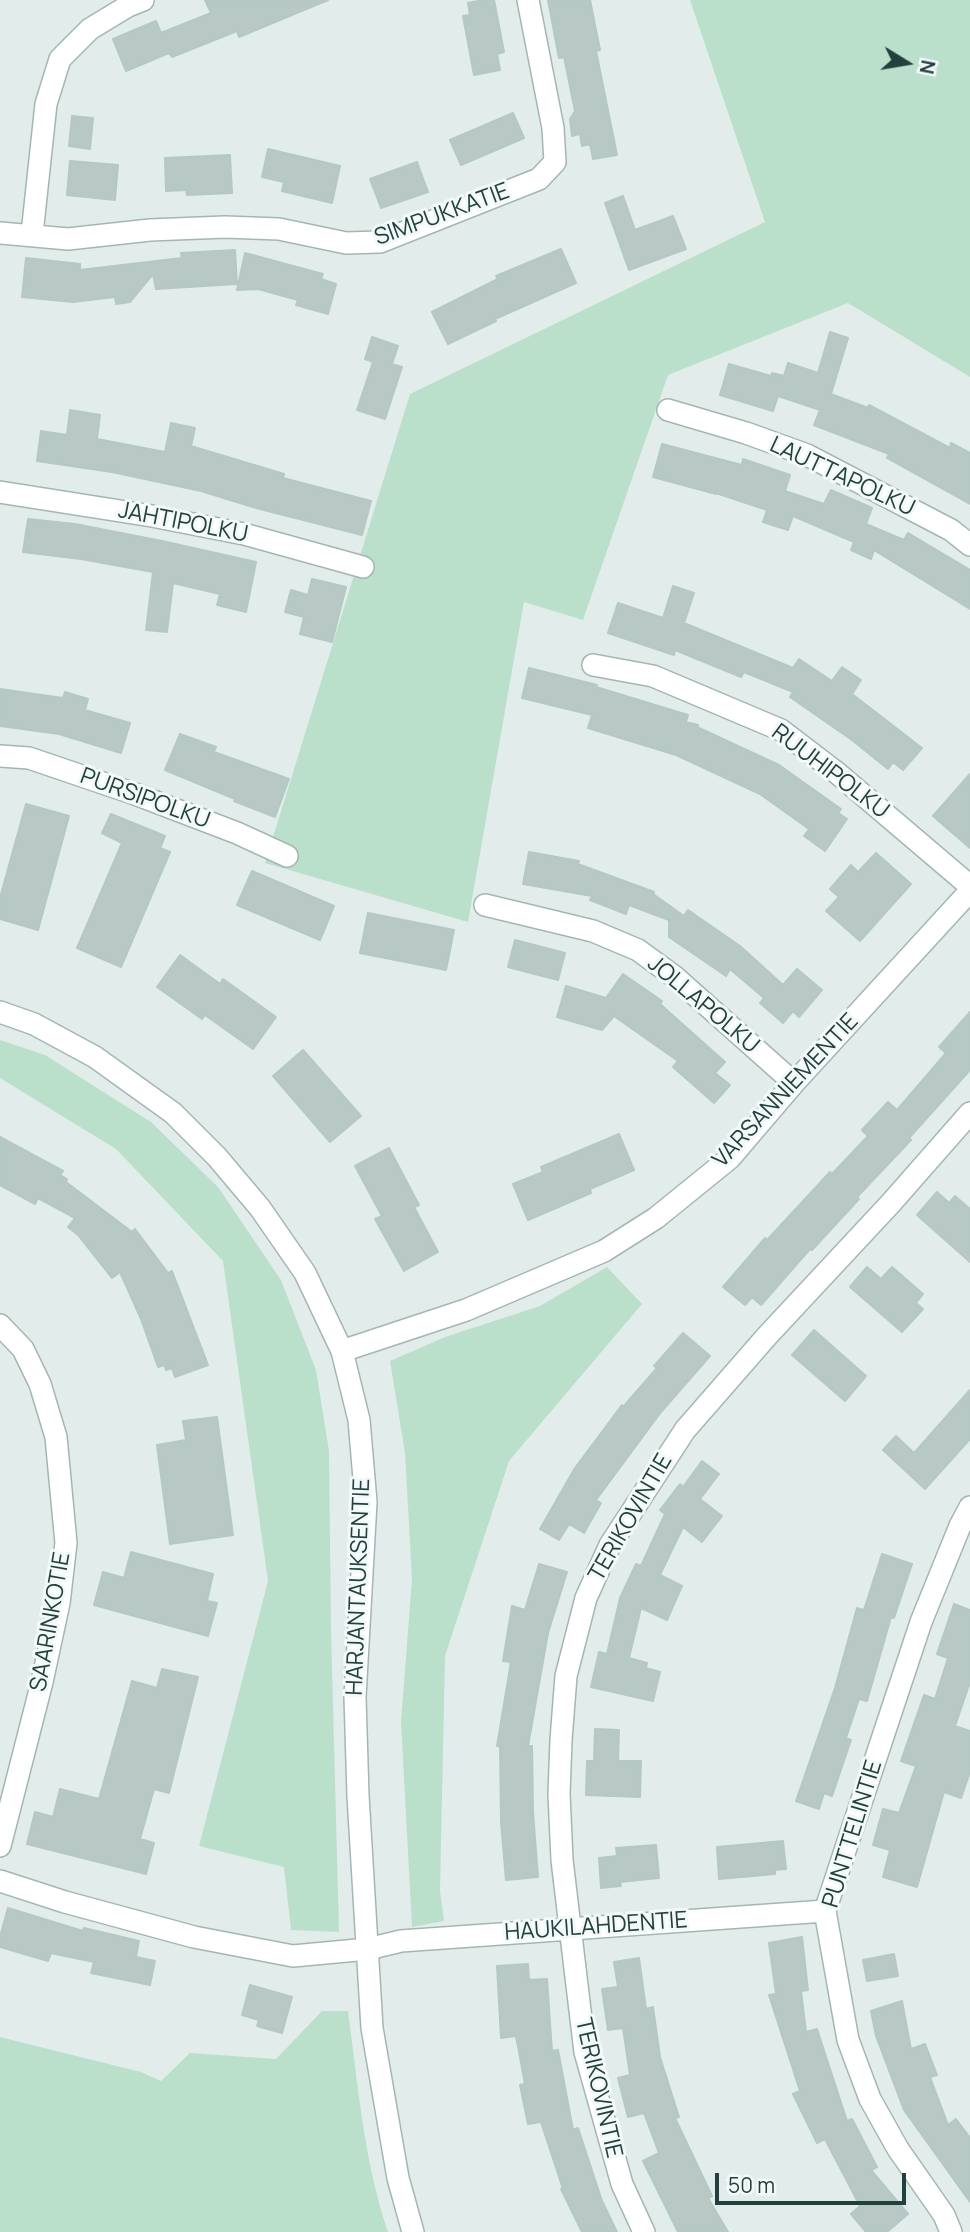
<!DOCTYPE html>
<style>
body{margin:0}
#map{position:relative;width:970px;height:2232px;overflow:hidden;background:#e2edeb;font-family:Manrope,sans-serif}
canvas{display:block}
.north{position:absolute;left:872px;top:28px;width:70px;height:70px;-webkit-text-stroke:5px #f3f9f8;paint-order:stroke;rotate:101deg;font-size:19px;font-weight:700;line-height:28px;text-align:center;color:#21403e}
.north::after{content:'';display:block;margin:auto;width:24px;height:32px;background:#21403e;clip-path:polygon(50% 0,100% 100%,50% 72%,0 100%)}
.scale{position:absolute;left:715px;top:2173px;width:191px;height:32px;box-sizing:border-box;border:4px solid #21403e;border-top:0;padding-left:9px;font-size:21px;line-height:24px;white-space:nowrap;color:#21403e;-webkit-text-stroke:5px #f3f9f8;paint-order:stroke}
</style>
<div id="map">
<canvas width="970" height="2232"></canvas>
<div class="north">N</div>
<div class="scale">50 m</div>
</div>
<script>
const c = document.querySelector('canvas').getContext('2d');
c.lineJoin = 'round';
function fillPath(path, color) { c.fillStyle = color; c.fill(path, 'evenodd'); }
function stroke(path, color, width, dash) { c.strokeStyle = color; c.lineWidth = width; c.lineCap = dash ? 'butt' : 'round'; c.setLineDash(dash || []); c.stroke(path); }
function write(font, color, halo, rows, align = 'center') {
  c.font = font + ' Manrope,sans-serif'; c.lineWidth = 6; c.setLineDash([]); c.textBaseline = 'middle'; c.strokeStyle = halo; c.fillStyle = color; for (const [text, x, y, turn = 0] of rows) {
    c.save(); c.translate(x, y); c.rotate((+turn || 0) * Math.PI / 180); c.textAlign = isNaN(turn) ? turn : align; if (halo) c.strokeText(text, 0, 0); c.fillText(text, 0, 0); c.restore();
  }
}
const green = new Path2D(`
 M 690,0 L 970,0 L 970,377 L 848,303 L 668,375 L 583,620 L 524,602 L 468,922 L 265,863 L 410,394 L 765,222 Z
 M 0,1040 L 45,1055 L 151,1122 L 218,1187 L 281,1280 L 316,1370 L 329,1451 L 331,1630 L 339,1932 L 291,1930 L 284,1867 L 199,1846 L 268,1581 L 223,1261 L 116,1149 L 0,1078 Z
 M 607,1267 L 642,1304 L 509,1461 L 445,1656 L 440,1891 L 444,1921 L 412,1927 L 401,1722 L 412,1579 L 405,1453 L 390,1361 L 445,1337 L 540,1306 Z
 M 322,2011 L 348,2011 C 358,2085 364,2161 388,2232 L 0,2232 L 0,2037 L 141,2072 L 161,2081 L 190,2053 L 276,2059 Z`);
const building = new Path2D(`
 M 205,0 L 328,0 L 239,37 L 237,31 L 172,57 L 169,53 L 126,71 L 113,39 L 156,21 L 161,33 L 211,13 Z
 M 483,0 L 494,0 L 504,52 L 497,54 L 500,70 L 474,75 L 463,16 L 470,15 L 468,3 Z
 M 548,0 L 590,0 L 600,50 L 596,51 L 617,155 L 593,159 L 590,144 L 582,146 L 580,134 L 572,136 L 570,119 L 575,111 L 564,57 L 559,58 Z
 M 513,113 L 524,138 L 461,165 L 450,140 Z
 M 72,116 L 93,118 L 90,149 L 69,146 Z
 M 268,149 L 340,166 L 332,203 L 282,191 L 284,182 L 262,177 Z
 M 230,155 L 232,193 L 187,195 L 186,190 L 166,191 L 165,158 Z
 M 70,161 L 118,165 L 115,200 L 67,195 Z
 M 417,162 L 428,192 L 381,208 L 370,179 Z
 M 623,196 L 635,230 L 673,216 L 686,249 L 629,270 L 605,203 Z
 M 561,249 L 576,283 L 495,319 L 496,321 L 448,344 L 432,312 L 498,279 L 496,276 Z
 M 235,250 L 237,284 L 156,289 L 153,274 L 130,302 L 116,304 L 115,297 L 73,302 L 22,297 L 26,258 L 80,264 L 80,270 L 182,258 L 181,253 Z
 M 245,253 L 323,274 L 321,279 L 336,284 L 328,314 L 296,305 L 298,300 L 258,289 L 237,290 Z
 M 830,332 L 848,338 L 831,394 L 868,408 L 869,405 L 950,448 L 951,443 L 970,453 L 970,504 L 887,458 L 889,454 L 814,425 L 820,410 L 778,396 L 773,411 L 720,395 L 729,364 L 771,376 L 772,373 L 784,376 L 788,363 L 818,373 Z
 M 372,337 L 398,346 L 392,364 L 402,367 L 385,419 L 357,410 L 373,362 L 365,359 Z
 M 70,410 L 100,415 L 97,439 L 165,452 L 171,423 L 195,428 L 191,446 L 284,474 L 283,478 L 371,501 L 362,535 L 256,508 L 201,491 L 112,472 L 37,461 L 41,431 L 67,435 Z
 M 662,444 L 742,465 L 743,459 L 790,475 L 785,491 L 824,504 L 831,490 L 872,508 L 866,524 L 904,540 L 908,533 L 970,570 L 970,609 L 874,550 L 871,559 L 851,550 L 854,542 L 793,516 L 788,530 L 763,522 L 767,510 L 716,493 L 716,494 L 653,477 Z
 M 28,519 L 75,524 L 162,541 L 256,562 L 246,612 L 217,605 L 220,594 L 173,583 L 167,632 L 146,630 L 153,572 L 81,559 L 23,552 Z
 M 312,579 L 346,587 L 332,642 L 300,634 L 304,617 L 285,612 L 291,590 L 308,595 Z
 M 673,586 L 694,593 L 684,623 L 793,668 L 799,659 L 832,681 L 842,667 L 861,680 L 852,694 L 922,748 L 903,770 L 893,762 L 888,769 L 852,740 L 790,697 L 793,692 L 744,672 L 741,677 L 675,650 L 674,655 L 608,633 L 618,603 L 663,618 Z
 M 529,668 L 597,685 L 596,687 L 688,715 L 686,722 L 698,725 L 697,727 L 779,765 L 841,809 L 838,813 L 847,819 L 825,851 L 804,836 L 809,829 L 760,794 L 676,755 L 588,728 L 592,715 L 522,698 Z
 M 0,689 L 63,698 L 65,692 L 88,699 L 85,710 L 130,723 L 121,753 L 59,734 L 0,726 Z
 M 180,734 L 216,747 L 214,752 L 289,779 L 275,817 L 234,801 L 235,799 L 165,770 Z
 M 970,774 L 970,848 L 933,816 Z
 M 26,804 L 69,816 L 38,930 L 0,919 L 0,898 Z
 M 111,814 L 165,836 L 160,848 L 170,852 L 121,967 L 77,948 L 122,843 L 102,833 Z
 M 529,852 L 579,861 L 578,864 L 654,892 L 653,894 L 684,916 L 688,910 L 740,946 L 783,985 L 797,969 L 822,990 L 799,1017 L 793,1011 L 783,1023 L 760,1003 L 764,998 L 730,969 L 726,976 L 669,937 L 669,920 L 629,905 L 626,914 L 590,900 L 592,896 L 523,884 Z
 M 876,853 L 911,884 L 860,941 L 826,911 L 839,897 L 830,889 L 851,865 L 858,872 Z
 M 252,871 L 334,906 L 320,940 L 237,905 Z
 M 368,913 L 454,930 L 446,970 L 360,953 Z
 M 515,940 L 565,953 L 558,980 L 508,967 Z
 M 180,955 L 220,984 L 223,979 L 276,1017 L 253,1049 L 205,1015 L 202,1019 L 157,987 Z
 M 623,974 L 662,1001 L 660,1004 L 725,1062 L 715,1073 L 730,1085 L 714,1103 L 673,1067 L 678,1061 L 614,1016 L 602,1030 L 557,1017 L 566,986 L 606,998 Z
 M 970,1012 L 970,1070 L 909,1138 L 911,1140 L 857,1197 L 859,1199 L 812,1250 L 810,1249 L 761,1305 L 752,1297 L 745,1305 L 723,1287 L 765,1238 L 767,1240 L 830,1172 L 832,1174 L 868,1136 L 862,1130 L 888,1102 L 897,1110 L 946,1053 L 939,1047 Z
 M 303,1050 L 361,1116 L 330,1142 L 273,1076 Z
 M 619,1134 L 634,1170 L 590,1189 L 591,1193 L 528,1220 L 513,1184 L 543,1172 L 541,1167 Z
 M 0,1137 L 63,1171 L 60,1175 L 67,1179 L 66,1182 L 132,1232 L 135,1229 L 168,1273 L 172,1271 L 208,1365 L 175,1377 L 172,1368 L 166,1370 L 164,1365 L 158,1367 L 141,1319 L 120,1272 L 112,1278 L 78,1235 L 68,1227 L 75,1218 L 38,1198 L 35,1204 L 0,1185 Z
 M 389,1148 L 419,1205 L 414,1207 L 438,1252 L 404,1271 L 375,1219 L 382,1216 L 355,1166 Z
 M 937,1192 L 949,1203 L 955,1196 L 970,1209 L 970,1262 L 917,1215 Z
 M 867,1267 L 881,1279 L 892,1267 L 923,1294 L 916,1303 L 923,1309 L 902,1332 L 850,1287 Z
 M 814,1330 L 866,1376 L 845,1401 L 792,1355 Z
 M 683,1333 L 710,1356 L 661,1412 L 596,1500 L 601,1503 L 584,1533 L 569,1524 L 559,1540 L 540,1529 L 575,1468 L 622,1405 L 623,1407 L 657,1368 L 654,1366 Z
 M 970,1390 L 970,1439 L 925,1489 L 883,1450 L 896,1436 L 914,1453 Z
 M 217,1417 L 233,1535 L 170,1544 L 157,1445 L 186,1440 L 183,1421 Z
 M 702,1461 L 719,1474 L 700,1499 L 722,1516 L 702,1542 L 683,1527 L 660,1575 L 682,1586 L 667,1620 L 641,1608 L 629,1658 L 647,1663 L 646,1668 L 660,1672 L 653,1701 L 591,1687 L 599,1652 L 607,1654 L 620,1598 L 636,1564 L 641,1566 L 665,1514 L 660,1510 L 680,1484 L 683,1487 Z
 M 131,1552 L 213,1574 L 207,1601 L 217,1603 L 208,1636 L 94,1605 L 103,1572 L 124,1578 Z
 M 882,1554 L 912,1564 L 894,1618 L 891,1617 L 867,1701 L 859,1699 L 846,1738 L 851,1740 L 832,1796 L 824,1793 L 819,1809 L 796,1801 L 835,1688 L 857,1608 L 864,1610 Z
 M 539,1564 L 567,1572 L 548,1633 L 528,1746 L 532,1746 L 533,1812 L 538,1877 L 506,1880 L 501,1822 L 500,1746 L 497,1746 L 511,1662 L 503,1661 L 512,1606 L 525,1610 Z
 M 954,1604 L 970,1610 L 970,1682 L 955,1726 L 970,1731 L 970,1772 L 961,1798 L 944,1792 L 917,1887 L 883,1877 L 890,1850 L 873,1845 L 883,1809 L 899,1813 L 916,1766 L 901,1761 L 924,1695 L 935,1699 L 948,1658 L 937,1654 Z
 M 162,1669 L 198,1677 L 169,1793 L 154,1789 L 140,1839 L 154,1843 L 146,1874 L 27,1844 L 35,1812 L 53,1817 L 60,1789 L 99,1799 L 132,1681 L 157,1688 Z
 M 595,1729 L 619,1730 L 618,1761 L 641,1761 L 640,1797 L 586,1795 L 587,1761 L 594,1761 Z
 M 783,1841 L 786,1869 L 775,1870 L 775,1874 L 719,1879 L 717,1847 Z
 M 656,1845 L 659,1878 L 620,1882 L 621,1886 L 601,1888 L 599,1858 L 617,1856 L 616,1848 Z
 M 8,1908 L 83,1931 L 84,1928 L 139,1941 L 136,1957 L 155,1961 L 150,1985 L 91,1973 L 94,1962 L 51,1953 L 48,1961 L 0,1947 L 0,1937 Z
 M 802,1937 L 808,1990 L 801,1991 L 806,2032 L 817,2029 L 847,2121 L 852,2119 L 877,2167 L 871,2170 L 908,2214 L 887,2232 L 866,2232 L 851,2214 L 860,2206 L 825,2139 L 817,2143 L 793,2094 L 800,2091 L 769,1995 L 776,1994 L 769,1943 Z
 M 894,1954 L 898,1976 L 867,1981 L 863,1960 Z
 M 639,1958 L 646,2009 L 653,2007 L 660,2057 L 679,2117 L 675,2118 L 712,2196 L 708,2198 L 728,2232 L 678,2232 L 643,2161 L 659,2153 L 644,2113 L 628,2117 L 618,2078 L 630,2075 L 623,2028 L 608,2030 L 602,1989 L 618,1987 L 614,1962 Z
 M 528,1964 L 529,1980 L 547,1979 L 552,2051 L 558,2050 L 573,2130 L 578,2128 L 602,2201 L 617,2232 L 582,2232 L 561,2189 L 563,2189 L 541,2122 L 528,2124 L 520,2085 L 525,2084 L 516,2036 L 501,2038 L 497,1966 Z
 M 250,1985 L 292,1997 L 282,2033 L 257,2026 L 259,2020 L 242,2015 Z
 M 902,2001 L 911,2049 L 925,2044 L 937,2075 L 930,2077 L 948,2125 L 956,2119 L 970,2138 L 970,2202 L 904,2110 L 876,2036 L 871,2011 Z`);
const minor = new Path2D(`
 M 0,233 L 68,239 L 150,230 L 225,227 L 279,229 L 346,243 L 380,242 L 539,179 L 555,162 L 553,128 L 528,0
 M 32,234 L 46,104 L 60,59 L 90,29 L 128,6 L 143,0
 M 668,410 L 746,433 L 807,455 L 951,530 L 970,545
 M 0,492 L 152,516 L 244,534 L 363,567
 M 593,665 L 653,676 L 781,730 L 836,772 L 970,886
 M 0,756 L 29,758 L 135,794 L 237,833 L 287,856
 M 485,905 L 593,931 L 638,950 L 675,977 L 794,1083
 M 0,1325 L 23,1349 L 40,1384 L 56,1437 L 66,1543 L 59,1603 L 42,1682 L 0,1846
 M 342,1351 L 466,1310 L 604,1251 L 656,1218 L 730,1158 L 794,1083 L 970,891
 M 0,1881 L 65,1902 L 194,1937 L 293,1956 L 368,1949 L 401,1941 L 825,1911
 M 644,2232 L 622,2184 L 585,2052 L 562,1860 L 559,1794 L 561,1740 L 566,1676 L 586,1598 L 610,1545 L 685,1430 L 767,1336 L 891,1203 L 970,1113
 M 951,2232 L 944,2215 L 898,2149 L 870,2099 L 848,2040 L 825,1911 L 921,1622 L 960,1526 L 970,1507`);
const tertiary = new Path2D(`
 M 0,1012 L 34,1024 L 95,1057 L 173,1113 L 217,1157 L 260,1208 L 305,1273 L 342,1351 L 359,1420 L 366,1502 L 355,1697 L 358,1796 L 372,2028 L 398,2178 L 413,2232`);
const streetNames = [
 ["SIMPUKKATIE",442,215,-20],
 ["LAUTTAPOLKU",842,477,25],
 ["JAHTIPOLKU",183,523,11],
 ["RUUHIPOLKU",830,772,37],
 ["PURSIPOLKU",145,799,20],
 ["JOLLAPOLKU",703,1005,40],
 ["VARSANNIEMENTIE",786,1091,-47],
 ["TERIKOVINTIE",631,1518,-60],
 ["HARJANTAUKSENTIE",359,1587,-88],
 ["SAARINKOTIE",51,1622,-80],
 ["PUNTTELINTIE",853,1834,-73],
 ["HAUKILAHDENTIE",596,1927,-4],
 ["TERIKOVINTIE",598,2088,77]
];
fillPath(green, '#bae0cc');
fillPath(building, '#b7c8c5');
stroke(building, '#b4c8c4', 2);
stroke(minor, '#a4b6b4', 24);
stroke(tertiary, '#a4b6b4', 24);
stroke(minor, '#fff', 21);
stroke(tertiary, '#fff', 21);
write('23px', '#21403e', '#f3f9f8', streetNames);
</script>
